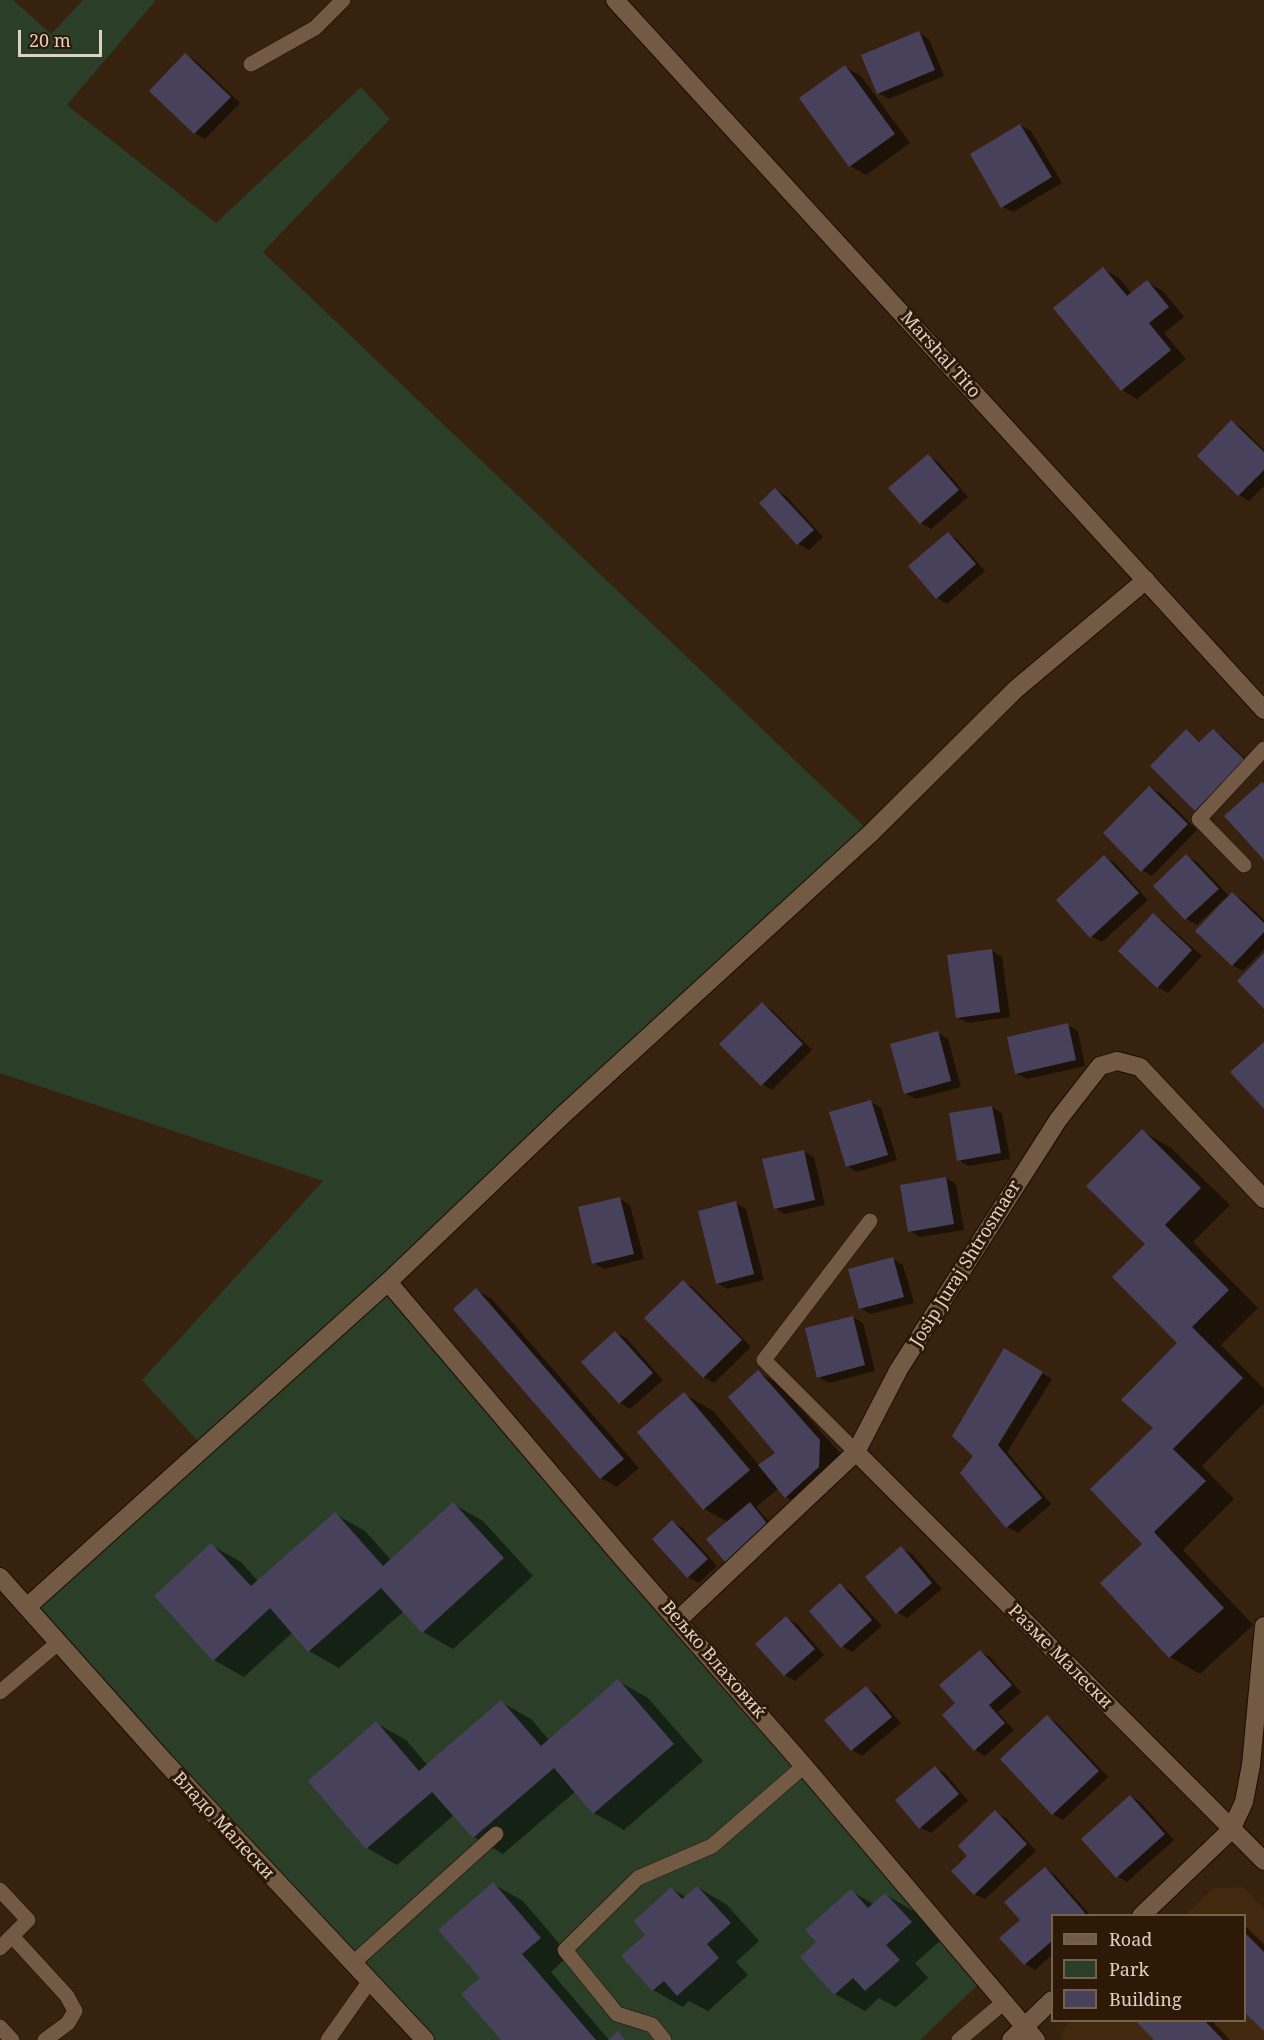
<!DOCTYPE html>
<meta charset="utf-8">
<style>
body{margin:0}
#map{position:relative;width:1264px;height:2040px;overflow:hidden;background:#37220f;font-family:"Noto Serif",serif}
canvas{display:block}
.legend{position:absolute;left:1051px;top:1914px;width:195px;height:108px;box-sizing:border-box;background:#2d1905;border:2px solid #746251;margin:0;padding:8px 10px;list-style:none;font-size:18px;color:#ded0c4}
.legend li{display:flex;align-items:center;gap:12px;height:30px}
.legend b{width:30px;border:2px solid #746251}
.scale{position:absolute;left:18px;top:30px;width:84px;height:27px;box-sizing:border-box;border:3px solid #ded0c4;border-top:0;padding-left:8px;font-size:18px;line-height:21px;white-space:nowrap;color:#ded0c4;-webkit-text-stroke:4px #2d1905;paint-order:stroke}
</style>
<div id="map">
<canvas width="1264" height="2040"></canvas>
<ul class="legend">
<li><b style="height:8px;background:#725a45"></b>Road</li>
<li><b style="height:16px;background:#2a3e28"></b>Park</li>
<li><b style="height:16px;background:#47415b"></b>Building</li>
</ul>
<div class="scale">20 m</div>
</div>
<script>
const c = document.querySelector('canvas').getContext('2d');
c.lineJoin = 'round';
function fillPath(path, color) { c.fillStyle = color; c.fill(path, 'evenodd'); }
function stroke(path, color, width, dash) { c.strokeStyle = color; c.lineWidth = width; c.lineCap = dash ? 'butt' : 'round'; c.setLineDash(dash || []); c.stroke(path); }
function write(font, color, halo, rows, align = 'center') {
  c.font = font + ' "Noto Serif",serif'; c.lineWidth = 6; c.setLineDash([]); c.textBaseline = 'middle'; c.strokeStyle = halo; c.fillStyle = color; for (const [text, x, y, turn = 0] of rows) {
    c.save(); c.translate(x, y); c.rotate((+turn || 0) * Math.PI / 180); c.textAlign = isNaN(turn) ? turn : align; if (halo) c.strokeText(text, 0, 0); c.fillText(text, 0, 0); c.restore();
  }
}
const built = new Path2D(`
 M 1243,1887 L 1264,1909 L 1264,2040 L 1062,2040 L 1063,2028 L 1071,2021 L 1244,2020 L 1244,1916 L 1185,1915 L 1214,1888 Z`);
const green = new Path2D(`
 M 0,0 L 13,0 L 51,34 L 83,0 L 156,0 L 67,105 L 216,223 L 361,87 L 390,119 L 263,252 L 871,833 L 388,1282 L 983,1980 L 920,2040 L 425,2040 L 27,1607 L 205,1449 L 142,1380 L 323,1181 L 0,1073 Z`);
const shadow = new Path2D(`
 M 919,33 L 929,39 L 944,76 L 889,99 L 878,93 Z
 M 186,55 L 196,61 L 240,103 L 205,139 L 195,133 L 151,91 Z
 M 845,67 L 861,76 L 910,143 L 866,175 L 850,166 Z
 M 1020,125 L 1031,131 L 1062,183 L 1013,212 L 1003,207 Z
 M 1103,269 L 1119,278 L 1132,294 L 1147,282 L 1163,291 L 1184,317 L 1164,333 L 1186,359 L 1137,399 L 1122,390 Z
 M 1232,422 L 1242,428 L 1264,450 L 1264,486 L 1249,501 L 1239,495 L 1199,456 Z
 M 928,456 L 938,462 L 968,497 L 931,529 L 921,523 Z
 M 776,490 L 786,496 L 823,537 L 809,550 L 798,544 L 761,503 Z
 M 948,534 L 958,540 L 985,571 L 947,604 L 937,598 Z
 M 1186,731 L 1201,742 L 1213,731 L 1223,737 L 1254,767 L 1207,816 L 1196,810 L 1152,766 Z
 M 1149,788 L 1160,793 L 1197,830 L 1152,876 L 1142,870 Z
 M 1186,856 L 1197,862 L 1230,897 L 1232,894 L 1243,900 L 1264,920 L 1264,949 L 1243,971 L 1232,965 L 1225,898 L 1197,925 L 1186,919 L 1155,886 Z
 M 1104,857 L 1115,863 L 1148,900 L 1102,942 L 1091,936 Z
 M 1153,915 L 1163,921 L 1202,956 L 1168,993 L 1158,987 Z
 M 992,951 L 1002,957 L 1010,1017 L 968,1023 L 957,1017 Z
 M 762,1004 L 772,1010 L 812,1050 L 772,1090 L 762,1084 Z
 M 1067,1025 L 1078,1031 L 1085,1066 L 1027,1079 L 1016,1073 Z
 M 938,1033 L 948,1039 L 961,1087 L 916,1099 L 905,1093 Z
 M 871,1102 L 881,1108 L 897,1160 L 857,1172 L 847,1166 Z
 M 992,1107 L 1002,1113 L 1010,1159 L 969,1166 L 958,1160 Z
 M 1142,1131 L 1171,1148 L 1230,1205 L 1193,1242 L 1258,1308 L 1221,1345 L 1264,1389 L 1264,1403 L 1202,1466 L 1234,1499 L 1183,1550 L 1253,1625 L 1200,1674 L 1170,1657 L 1102,1583 L 1144,1544 L 1156,1428 L 1179,1343 L 1147,1244 Z
 M 803,1151 L 814,1157 L 825,1205 L 785,1214 L 775,1208 Z
 M 946,1178 L 956,1184 L 964,1230 L 920,1237 L 910,1231 Z
 M 620,1199 L 630,1205 L 644,1259 L 604,1269 L 594,1263 Z
 M 736,1203 L 746,1209 L 764,1280 L 727,1289 L 717,1283 Z
 M 893,1259 L 903,1265 L 914,1303 L 871,1314 L 860,1308 Z
 M 683,1282 L 694,1288 L 751,1347 L 714,1383 L 704,1377 Z
 M 476,1290 L 492,1299 L 639,1468 L 617,1487 L 601,1478 L 455,1309 Z
 M 853,1317 L 863,1323 L 875,1371 L 829,1383 L 818,1377 Z
 M 616,1333 L 626,1338 L 663,1380 L 630,1409 L 620,1403 Z
 M 1014,1356 L 1052,1379 L 1007,1452 L 1051,1504 L 1018,1533 L 1007,1527 L 975,1456 Z
 M 758,1372 L 779,1384 L 840,1453 L 839,1479 L 807,1508 L 786,1497 L 779,1488 L 756,1507 L 779,1532 L 736,1567 L 726,1561 L 728,1522 L 704,1509 L 684,1394 L 713,1411 L 760,1466 L 777,1453 Z
 M 453,1504 L 483,1521 L 533,1576 L 453,1649 L 423,1632 L 404,1611 L 339,1668 L 309,1651 L 293,1632 L 244,1677 L 214,1660 L 211,1545 L 241,1562 L 258,1581 L 335,1514 L 365,1531 L 391,1560 Z
 M 673,1522 L 683,1528 L 717,1566 L 699,1583 L 688,1577 L 654,1539 Z
 M 901,1548 L 912,1554 L 942,1589 L 907,1618 L 897,1612 Z
 M 840,1585 L 850,1591 L 882,1626 L 852,1652 L 842,1646 Z
 M 786,1618 L 797,1624 L 824,1655 L 795,1681 L 785,1675 L 757,1644 Z
 M 980,1651 L 990,1657 L 1021,1692 L 998,1712 L 1014,1730 L 985,1756 L 975,1750 L 957,1703 Z
 M 618,1681 L 648,1698 L 703,1761 L 624,1830 L 594,1813 L 576,1791 L 503,1854 L 474,1837 L 454,1815 L 397,1865 L 367,1848 L 376,1723 L 406,1740 L 428,1766 L 501,1702 L 531,1719 L 549,1740 Z
 M 866,1688 L 876,1694 L 901,1723 L 862,1756 L 852,1750 Z
 M 1047,1717 L 1057,1723 L 1108,1777 L 1063,1820 L 1053,1814 Z
 M 935,1768 L 945,1773 L 968,1801 L 931,1833 L 920,1827 Z
 M 1130,1796 L 1140,1802 L 1174,1840 L 1127,1882 L 1117,1876 Z
 M 995,1812 L 1006,1818 L 1036,1851 L 985,1899 L 974,1894 L 969,1856 Z
 M 1045,1869 L 1055,1875 L 1091,1916 L 1052,1916 L 1052,1955 L 1035,1970 L 1025,1964 L 1022,1920 Z
 M 493,1884 L 523,1901 L 569,1955 L 551,1972 L 609,2040 L 503,2040 L 482,1978 Z
 M 697,1887 L 727,1905 L 759,1941 L 736,1962 L 748,1975 L 708,2011 L 689,2001 L 683,2007 L 653,1990 L 647,1935 L 672,1889 L 686,1897 Z
 M 851,1891 L 875,1905 L 886,1895 L 915,1912 L 941,1940 L 915,1963 L 928,1978 L 896,2007 L 879,1998 L 865,2011 L 835,1994 Z
 M 1244,1925 L 1264,1944 L 1264,2029 L 1244,2010 Z
 M 1137,2020 L 1211,2020 L 1230,2040 L 1156,2040 Z`);
const building = new Path2D(`
 M 919,31 L 935,70 L 877,94 L 861,55 Z
 M 185,53 L 231,97 L 194,134 L 149,91 Z
 M 845,65 L 895,134 L 849,167 L 799,98 Z
 M 1020,124 L 1052,177 L 1001,208 L 970,154 Z
 M 1103,267 L 1127,296 L 1147,280 L 1169,307 L 1149,323 L 1171,350 L 1121,391 L 1053,308 Z
 M 1231,420 L 1264,452 L 1264,470 L 1238,496 L 1197,456 Z
 M 928,454 L 959,490 L 920,524 L 888,488 Z
 M 775,488 L 814,530 L 797,545 L 759,503 Z
 M 948,532 L 976,564 L 936,599 L 908,566 Z
 M 1186,729 L 1199,742 L 1213,729 L 1245,760 L 1195,811 L 1150,766 Z
 M 1262,782 L 1264,784 L 1264,860 L 1224,816 Z
 M 1149,786 L 1188,824 L 1141,872 L 1103,833 Z
 M 1186,854 L 1219,889 L 1185,920 L 1153,886 Z
 M 1104,855 L 1139,893 L 1090,938 L 1056,900 Z
 M 1232,892 L 1264,923 L 1264,932 L 1232,966 L 1195,931 Z
 M 1153,913 L 1192,950 L 1157,988 L 1118,951 Z
 M 992,949 L 1000,1012 L 956,1018 L 947,955 Z
 M 1264,953 L 1264,1009 L 1237,981 Z
 M 762,1002 L 803,1044 L 761,1086 L 719,1044 Z
 M 1068,1023 L 1076,1060 L 1015,1074 L 1007,1037 Z
 M 938,1031 L 951,1081 L 904,1094 L 890,1044 Z
 M 1264,1042 L 1264,1109 L 1230,1072 Z
 M 871,1100 L 888,1155 L 846,1167 L 829,1112 Z
 M 992,1106 L 1001,1153 L 957,1161 L 949,1113 Z
 M 1142,1129 L 1201,1188 L 1165,1225 L 1229,1290 L 1192,1327 L 1243,1378 L 1173,1449 L 1206,1481 L 1154,1532 L 1224,1608 L 1169,1658 L 1100,1583 L 1142,1544 L 1090,1489 L 1153,1428 L 1121,1400 L 1177,1343 L 1112,1277 L 1145,1244 L 1086,1186 Z
 M 804,1150 L 815,1200 L 774,1209 L 762,1159 Z
 M 946,1177 L 954,1224 L 908,1232 L 900,1185 Z
 M 620,1197 L 634,1254 L 592,1264 L 578,1207 Z
 M 736,1201 L 754,1274 L 716,1284 L 698,1211 Z
 M 893,1257 L 904,1297 L 859,1309 L 848,1269 Z
 M 683,1280 L 742,1340 L 703,1378 L 644,1318 Z
 M 476,1288 L 624,1459 L 600,1479 L 453,1309 Z
 M 853,1316 L 865,1365 L 817,1378 L 805,1328 Z
 M 615,1331 L 653,1373 L 619,1404 L 581,1362 Z
 M 1004,1348 L 1043,1372 L 998,1445 L 1042,1498 L 1006,1528 L 960,1473 L 973,1456 L 952,1436 Z
 M 758,1370 L 820,1440 L 819,1467 L 785,1498 L 758,1465 L 775,1453 L 728,1397 Z
 M 684,1392 L 750,1470 L 703,1510 L 637,1432 Z
 M 453,1502 L 504,1558 L 422,1633 L 381,1588 L 308,1652 L 270,1608 L 213,1661 L 154,1596 L 211,1543 L 251,1586 L 335,1512 L 383,1566 Z
 M 750,1502 L 769,1526 L 725,1562 L 706,1539 Z
 M 672,1520 L 708,1559 L 687,1578 L 652,1539 Z
 M 901,1546 L 932,1583 L 896,1614 L 865,1577 Z
 M 840,1583 L 872,1620 L 841,1648 L 809,1611 Z
 M 786,1616 L 815,1649 L 784,1676 L 755,1644 Z
 M 980,1650 L 1012,1685 L 989,1705 L 1005,1723 L 974,1751 L 942,1715 L 955,1703 L 939,1685 Z
 M 618,1679 L 674,1744 L 593,1814 L 554,1768 L 473,1838 L 432,1792 L 366,1849 L 308,1781 L 376,1721 L 419,1771 L 501,1700 L 541,1746 Z
 M 866,1686 L 892,1717 L 851,1751 L 824,1720 Z
 M 1047,1715 L 1099,1771 L 1052,1815 L 1000,1759 Z
 M 935,1766 L 959,1794 L 919,1829 L 895,1800 Z
 M 1130,1795 L 1165,1834 L 1116,1878 L 1081,1839 Z
 M 995,1810 L 1027,1844 L 974,1895 L 951,1871 L 967,1856 L 958,1846 Z
 M 1045,1867 L 1085,1913 L 1081,1916 L 1052,1916 L 1052,1941 L 1024,1965 L 999,1938 L 1020,1920 L 1004,1902 Z
 M 493,1882 L 541,1938 L 522,1954 L 596,2040 L 501,2040 L 461,1994 L 480,1978 L 438,1930 Z
 M 697,1886 L 731,1923 L 707,1944 L 719,1958 L 677,1996 L 664,1981 L 652,1991 L 621,1956 L 645,1935 L 634,1921 L 671,1887 L 682,1899 Z
 M 851,1889 L 868,1908 L 885,1893 L 912,1922 L 886,1945 L 900,1960 L 865,1991 L 853,1978 L 834,1995 L 800,1957 L 816,1942 L 805,1930 Z
 M 1244,1932 L 1264,1952 L 1264,2031 L 1244,2012 Z
 M 1135,2020 L 1204,2020 L 1223,2040 L 1154,2040 Z
 M 618,2031 L 625,2040 L 608,2040 Z`);
const lane = new Path2D(`
 M 251,64 L 315,28 L 343,0
 M 1244,865 L 1199,819 L 1264,749
 M 856,1452 L 764,1360 L 870,1221
 M 0,1692 L 59,1642
 M 0,1890 L 28,1920 L 0,1948
 M 12,1936 L 67,1996 L 75,2011 L 68,2023 L 45,2040
 M 352,1964 L 496,1834
 M 0,2027 L 12,2040
 M 328,2040 L 369,1982
 M 664,2040 L 652,2025 L 617,2014 L 565,1950 L 638,1878 L 712,1846 L 804,1766
 M 959,2040 L 1003,2003`);
const street = new Path2D(`
 M 388,1282 L 625,1561 L 804,1766 L 1036,2040
 M 856,1452 L 1264,1861
 M 27,1607 L 388,1282 L 563,1115 L 871,833 L 1016,689 L 1146,580
 M 678,1620 L 856,1452 L 899,1369 L 1058,1120 L 1100,1066 L 1117,1061 L 1140,1067 L 1264,1199
 M 1141,1916 L 1231,1830 L 1244,1802 L 1251,1765 L 1264,1626
 M 1011,2040 L 1052,2000`);
const secondary = new Path2D(`
 M 615,0 L 1264,710
 M 0,1577 L 164,1761 L 425,2040`);
const streetNames = [
 ["Marshal Tito",940,355,48],
 ["Josip Juraj Shtrosmaer",966,1264,-58],
 ["Разме Малески",1060,1657,45],
 ["Вељко Влаховиќ",713,1660,49],
 ["Владо Малески",223,1826,47]
];
fillPath(built, '#42280e');
fillPath(green, '#2a3e28');
fillPath(shadow, '#0007');
fillPath(building, '#47415b');
stroke(lane, '#1e0b00', 16);
stroke(street, '#1e0b00', 20);
stroke(secondary, '#1e0b00', 20);
stroke(lane, '#725a45', 15);
stroke(street, '#725a45', 18);
stroke(secondary, '#725a45', 18);
write('18px', '#ded0c4', '#2d1905', streetNames);
</script>
